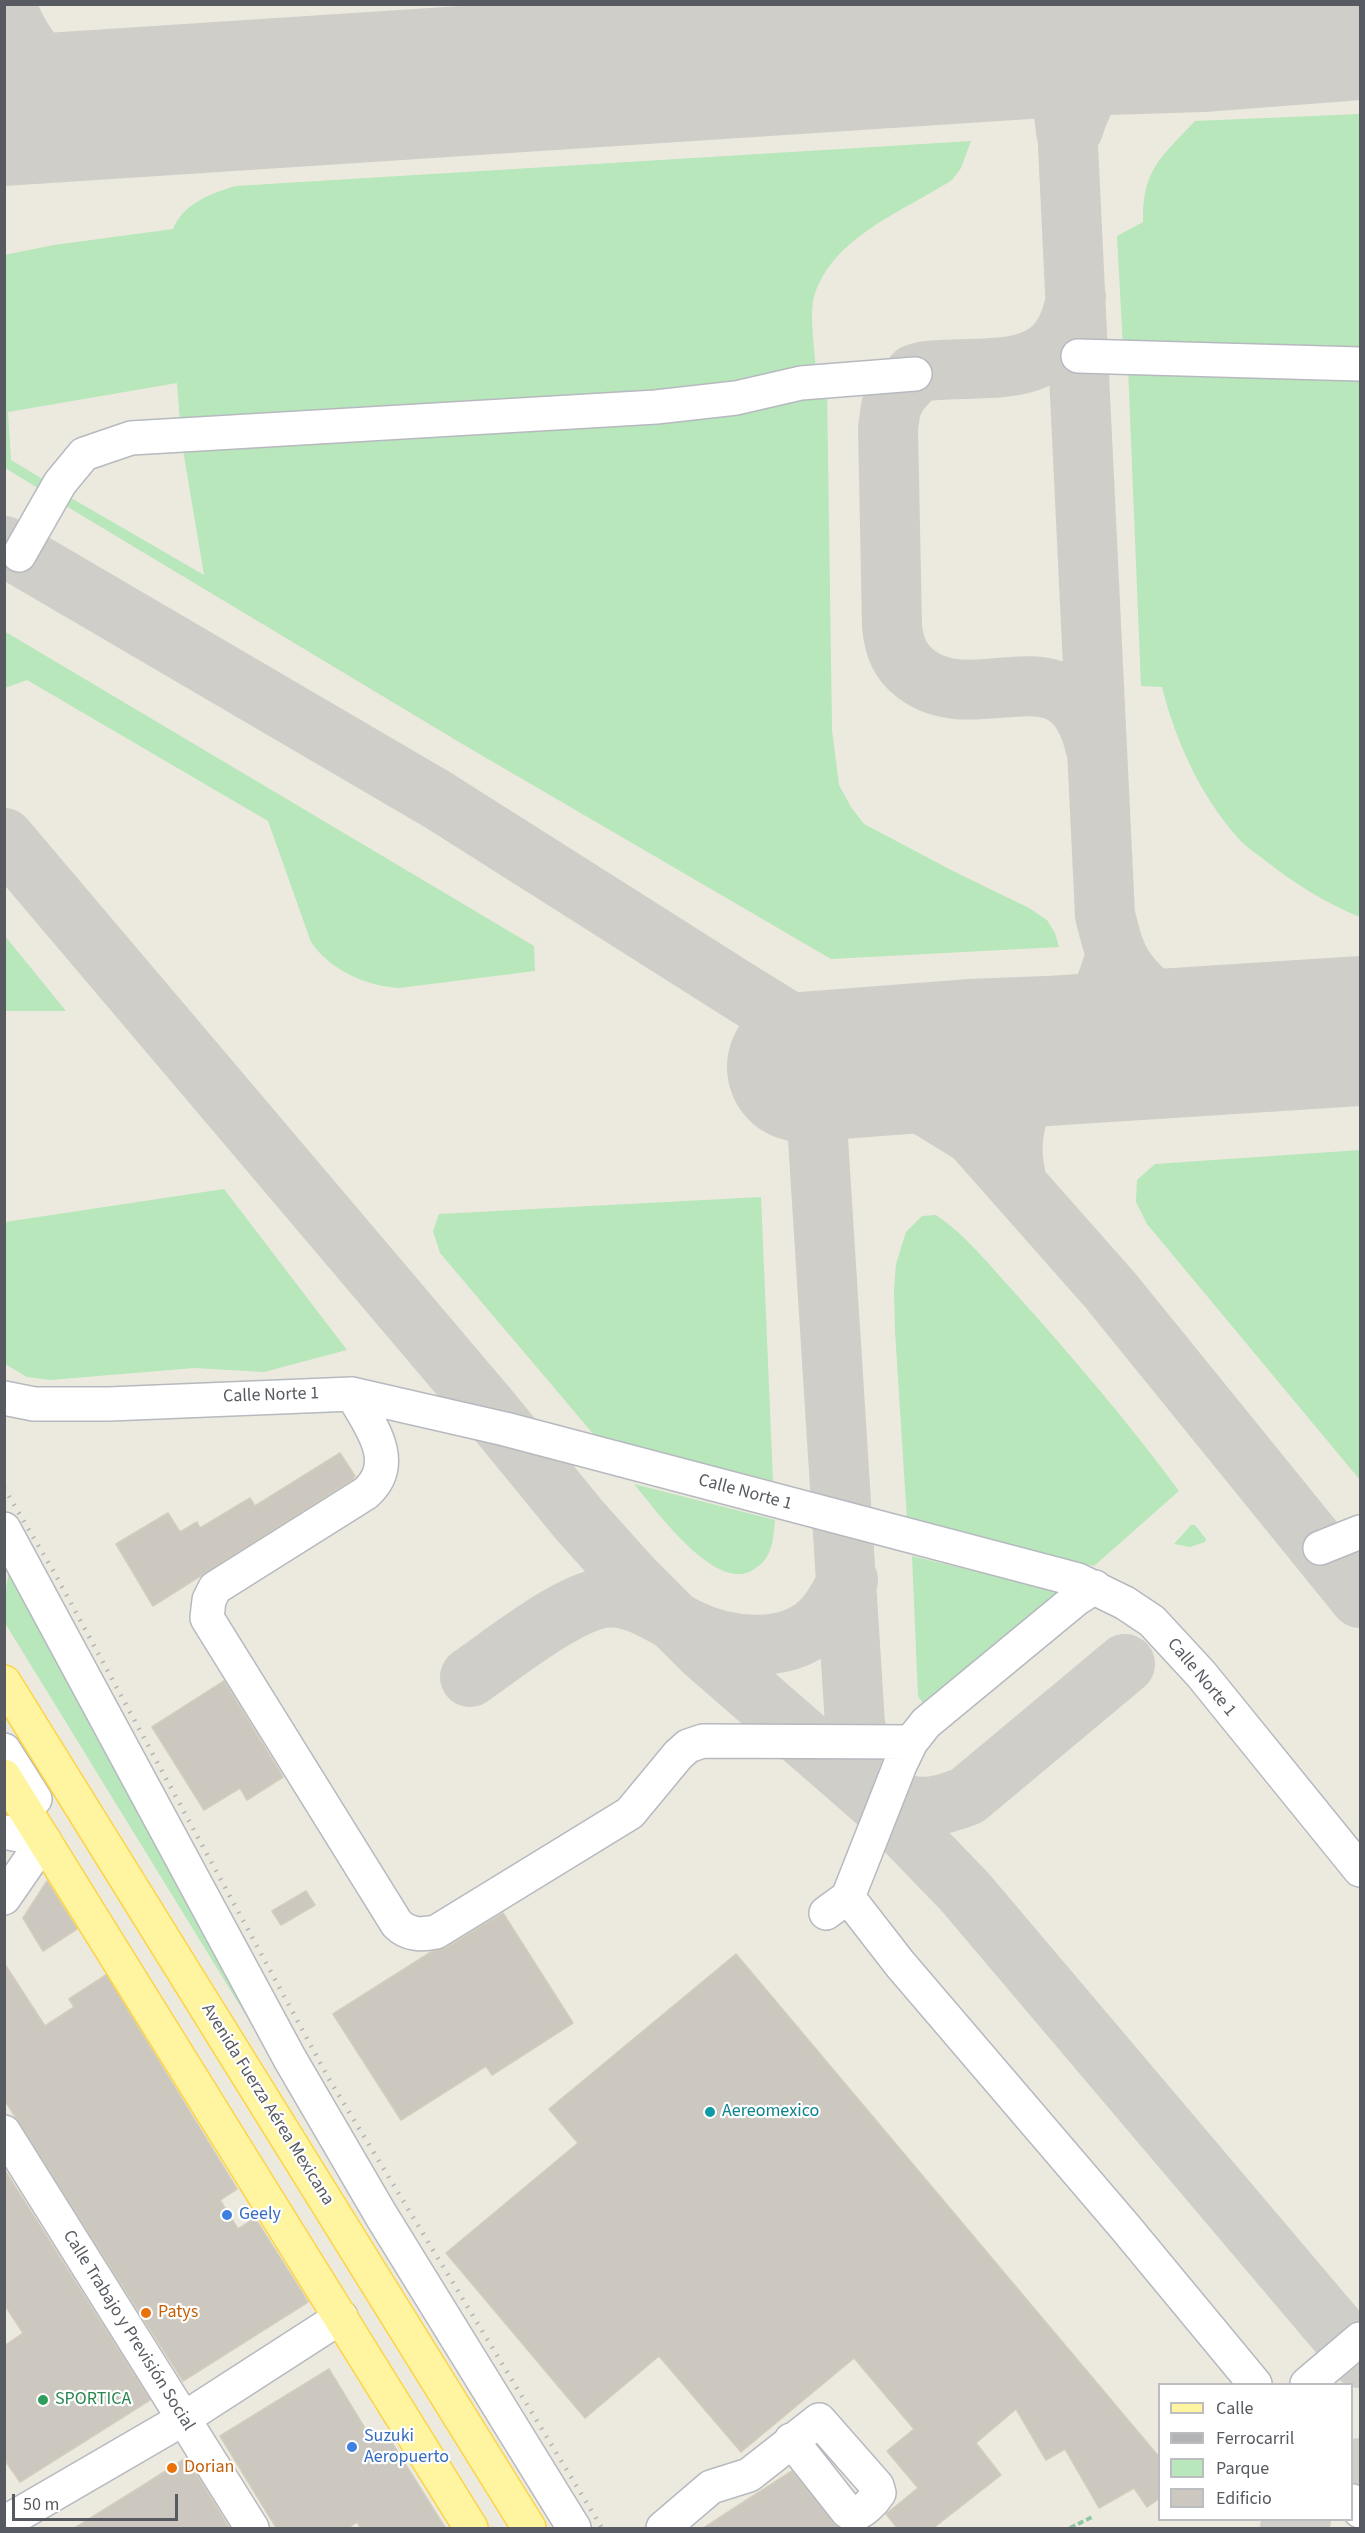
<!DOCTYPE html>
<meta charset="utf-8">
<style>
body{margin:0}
#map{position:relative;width:1365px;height:2533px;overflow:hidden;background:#eceade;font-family:"Source Sans 3",sans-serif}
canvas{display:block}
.frame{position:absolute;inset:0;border:6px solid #575b61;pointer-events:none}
.legend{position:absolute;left:1158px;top:2383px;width:195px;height:138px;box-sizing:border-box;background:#fff;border:2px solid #bcbdc0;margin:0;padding:8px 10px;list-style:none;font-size:18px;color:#575b61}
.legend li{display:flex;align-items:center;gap:12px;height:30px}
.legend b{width:30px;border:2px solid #bcbdc0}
.scale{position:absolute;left:12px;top:2494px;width:166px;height:27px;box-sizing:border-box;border:3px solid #575b61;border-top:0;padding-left:8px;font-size:18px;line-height:21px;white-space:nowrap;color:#575b61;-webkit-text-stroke:4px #fff;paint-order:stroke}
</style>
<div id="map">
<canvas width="1365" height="2533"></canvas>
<div class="frame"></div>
<ul class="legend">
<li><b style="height:8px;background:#fff5a0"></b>Calle</li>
<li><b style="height:8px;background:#b2b3b4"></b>Ferrocarril</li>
<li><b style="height:16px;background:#b7e7ba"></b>Parque</li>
<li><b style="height:16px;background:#ccc8bf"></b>Edificio</li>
</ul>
<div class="scale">50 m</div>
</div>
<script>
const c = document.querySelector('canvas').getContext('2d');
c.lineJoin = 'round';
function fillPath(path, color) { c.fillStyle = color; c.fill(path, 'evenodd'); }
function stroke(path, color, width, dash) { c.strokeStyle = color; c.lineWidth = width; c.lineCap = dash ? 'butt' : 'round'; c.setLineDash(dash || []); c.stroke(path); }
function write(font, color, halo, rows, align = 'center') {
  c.font = font + ' "Source Sans 3",sans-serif'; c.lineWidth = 4.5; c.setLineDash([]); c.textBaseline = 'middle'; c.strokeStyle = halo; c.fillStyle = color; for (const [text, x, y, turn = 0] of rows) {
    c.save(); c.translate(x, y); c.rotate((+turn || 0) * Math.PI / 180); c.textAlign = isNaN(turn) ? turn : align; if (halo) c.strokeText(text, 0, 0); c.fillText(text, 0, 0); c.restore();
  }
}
const green = new Path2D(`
 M 1360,114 L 1360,354 L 1123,348 L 1117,236 L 1143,222 C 1142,170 1161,157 1195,121 Z
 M 971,141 L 961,168 L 952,180 C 904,211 832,237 814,297 C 809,312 815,354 816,372 L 710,389 L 180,423 L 177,383 L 8,412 L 11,460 L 51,484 L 46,493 L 5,468 L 4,255 L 54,245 L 173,229 C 183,204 211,193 236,186 Z
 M 1128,367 L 1360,375 L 1360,917 C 1325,903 1292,882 1262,858 C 1254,852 1244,845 1238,838 C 1200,795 1176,742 1162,687 L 1141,686 Z
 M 827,388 L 832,730 L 839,785 L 851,807 L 864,824 L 957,873 L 1029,908 L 1047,920 L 1055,933 L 1059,947 L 831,959 L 464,745 L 61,503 L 66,495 L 204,575 L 182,444 Z
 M 4,631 L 534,946 L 535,971 L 399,988 C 366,986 330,970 311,942 L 268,821 L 27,680 L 5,688 Z
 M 5,936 L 66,1011 L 5,1011 Z
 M 1360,1150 L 1360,1480 L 1147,1224 L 1136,1202 L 1137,1180 L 1155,1164 Z
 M 224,1189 L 347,1350 L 264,1372 L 194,1368 L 50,1380 L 27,1377 L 5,1364 L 5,1222 Z
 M 761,1197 L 773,1481 L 595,1436 L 440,1253 L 433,1231 L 439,1214 Z
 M 936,1215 C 967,1236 989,1265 1014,1292 C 1072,1356 1128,1422 1179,1491 L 1094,1566 L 907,1520 L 895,1331 L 894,1289 L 896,1264 L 906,1232 L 922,1216 Z
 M 634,1484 L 775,1520 C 773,1543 772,1560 751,1571 C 714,1591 655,1509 634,1484 Z
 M 1191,1525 L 1195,1525 L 1206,1539 L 1205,1542 L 1190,1547 L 1174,1544 Z
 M 912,1556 L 1060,1592 L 927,1702 L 922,1702 L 918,1696 Z
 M 10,1565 L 309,2118 L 5,1623 L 5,1594 Z`);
const taxiway = new Path2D(`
 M 6,4 C 18,42 49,83 88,96 C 99,100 112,101 124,103
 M 1085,4 C 1072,51 1067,97 1068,146 L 1105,915 C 1110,934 1114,955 1126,971 C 1161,1019 1218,1033 1273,1037
 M 868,54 C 922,52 1017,36 1054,84 C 1064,97 1064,117 1066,132
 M 868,54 C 895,42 924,32 939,4
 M 1073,129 C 1084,95 1105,55 1142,45 C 1161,40 1183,40 1203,37
 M 1076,297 C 1062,384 994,364 926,371 L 915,374 L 898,393 L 891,407 L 888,428 L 892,626 C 894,646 899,661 916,674 C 977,721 1069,636 1095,746
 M 4,546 L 438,800 L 741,992 L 973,1135 L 1110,1290 L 1360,1598
 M 4,838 L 490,1411 L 580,1521 L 632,1579 L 705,1652 L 883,1807 L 965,1892 L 1360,2358
 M 766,1014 C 795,1046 809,1080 817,1123 L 855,1724 L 866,1772 L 884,1802
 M 841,1039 C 895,1057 953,1056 1009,1050 C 1027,1049 1046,1049 1062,1040 C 1094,1021 1108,986 1116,952
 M 1017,1182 C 1005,1134 1018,1080 1069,1061 C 1085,1055 1102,1051 1118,1047
 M 470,1677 C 502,1655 567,1603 603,1598 C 635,1594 661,1615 687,1628 C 729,1649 794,1656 827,1615 C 835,1605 842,1592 848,1580
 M 886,1798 C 919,1812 935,1808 967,1796 L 1125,1664
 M 1352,2477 L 1360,2468
 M 1290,2528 L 1301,2520`);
const runway = new Path2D(`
 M 4,111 L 1075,41 L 1203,37 L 1360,25
 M 802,1067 L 971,1054 L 1048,1051 L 1360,1031`);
const building = new Path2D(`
 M 340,1453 L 355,1476 L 353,1479 L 153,1606 L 116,1544 L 168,1513 L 180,1532 L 197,1522 L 200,1528 L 250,1498 L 255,1506 Z
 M 224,1681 L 283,1777 L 247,1800 L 240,1788 L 204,1810 L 152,1727 Z
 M 47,1881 L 77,1929 L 43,1951 L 23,1918 Z
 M 306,1891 L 315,1905 L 281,1925 L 272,1911 Z
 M 503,1913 L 573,2023 L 492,2075 L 486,2066 L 401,2120 L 333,2014 L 431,1952 L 446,1948 Z
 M 736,1954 L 1160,2458 L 1160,2498 L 1147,2507 L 1134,2488 L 1099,2508 L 1065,2449 L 1046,2460 L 1016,2409 L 976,2443 L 1001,2475 L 932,2529 L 898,2529 L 886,2514 L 918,2488 L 887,2451 L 914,2429 L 854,2358 L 741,2452 L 659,2356 L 585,2418 L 446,2253 L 578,2143 L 549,2109 Z
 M 4,1963 L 45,2026 L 74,2007 L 69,1999 L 106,1975 L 237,2189 L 220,2200 L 238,2229 L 255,2218 L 308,2302 L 183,2381 L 4,2099 Z
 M 4,2169 L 150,2400 L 20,2482 L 4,2459 L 4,2346 L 23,2333 L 4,2304 Z
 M 329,2369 L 366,2430 L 389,2438 L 446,2529 L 361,2529 L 357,2522 L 347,2529 L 277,2529 L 220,2436 Z
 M 186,2458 L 230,2529 L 73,2529 L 142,2486 Z
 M 792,2471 L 839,2529 L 702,2529 L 742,2503 Z`);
const path = new Path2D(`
 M 1070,2528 L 1092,2517`);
const minor = new Path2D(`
 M 1078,356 L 1360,364
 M 19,555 L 60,483 L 84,454 L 131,438 L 656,407 L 736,398 L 801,383 L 915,374
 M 352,1394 C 370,1425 400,1462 366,1493 L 215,1588 L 209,1600 L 207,1618 L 397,1924 C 408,1935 421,1935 436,1932 L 630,1813 L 678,1755 L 688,1746 L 703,1741 L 911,1742
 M 4,1398 L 34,1404 L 109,1404 L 352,1394 L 505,1429 L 1078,1580 L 1125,1603 L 1152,1621 L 1201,1674 L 1360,1870
 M 4,1529 L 290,2059 L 381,2215 L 574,2528
 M 1320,1548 L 1360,1532
 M 4,1750 L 35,1799
 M 4,1832 L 44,1840 L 4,1898
 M 848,1897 L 900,1964 L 1125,2227 L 1255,2384
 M 826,1913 L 848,1897 L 900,1765 L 911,1742 L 926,1723 L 1075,1600 L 1095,1587
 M 4,2132 L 252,2528
 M 1307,2384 L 1360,2339
 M 1352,2501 L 1360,2511
 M 4,2523 L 183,2419 L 341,2317
 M 663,2528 L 711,2487 L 749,2475 L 819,2420 L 877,2486 L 879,2493 C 873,2502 863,2512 853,2515 L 847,2511 L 791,2440`);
const major = new Path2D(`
 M 4,1682 L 529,2528
 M 4,1776 L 471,2528`);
const rail = new Path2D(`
 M 4,1488 L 54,1572 L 329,2079 L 602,2528`);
const markers = [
 [710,2112,6,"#0f9aa8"],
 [227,2215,6,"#3f7fe0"],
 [146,2313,6,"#e8710a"],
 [43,2400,6,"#2e9e5b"],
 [352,2447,6,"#3f7fe0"],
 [172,2468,6,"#e8710a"]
];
const streetNames = [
 ["Calle Norte 1",271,1396,-2],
 ["Calle Norte 1",745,1493,15],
 ["Calle Norte 1",1201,1678,50],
 ["Avenida Fuerza Aérea Mexicana",267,2105,58],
 ["Calle Trabajo y Previsión Social",128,2331,58]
];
const cultureNames = [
 ["Aereomexico",722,2112]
];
const shopNames = [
 ["Geely",239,2215],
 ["Suzuki",364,2437],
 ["Aeropuerto",364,2458]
];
const foodNames = [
 ["Patys",158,2313],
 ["Dorian",184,2468]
];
const leisureNames = [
 ["SPORTICA",55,2400]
];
fillPath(green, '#b7e7ba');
stroke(taxiway, '#cfcec9', 60);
stroke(runway, '#cfcec9', 150);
fillPath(building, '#ccc8bf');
stroke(building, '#d1ccbc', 1.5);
stroke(minor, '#b6b9bf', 36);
stroke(major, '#fdd446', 36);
stroke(path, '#90c8a3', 4, [6, 3]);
stroke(minor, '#fff', 33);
stroke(major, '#fff5a0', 33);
stroke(rail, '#b2b3b4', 4.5, [1.5, 8]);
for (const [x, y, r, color] of markers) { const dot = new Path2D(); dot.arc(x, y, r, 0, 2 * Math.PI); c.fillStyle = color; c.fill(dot); stroke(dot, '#fff', 2); }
write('18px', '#575b61', '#fff', streetNames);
write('18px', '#0d838f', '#fff', cultureNames, 'left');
write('18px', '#366cbe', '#fff', shopNames, 'left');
write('18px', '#c56008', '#fff', foodNames, 'left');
write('18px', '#27864d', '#fff', leisureNames, 'left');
</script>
